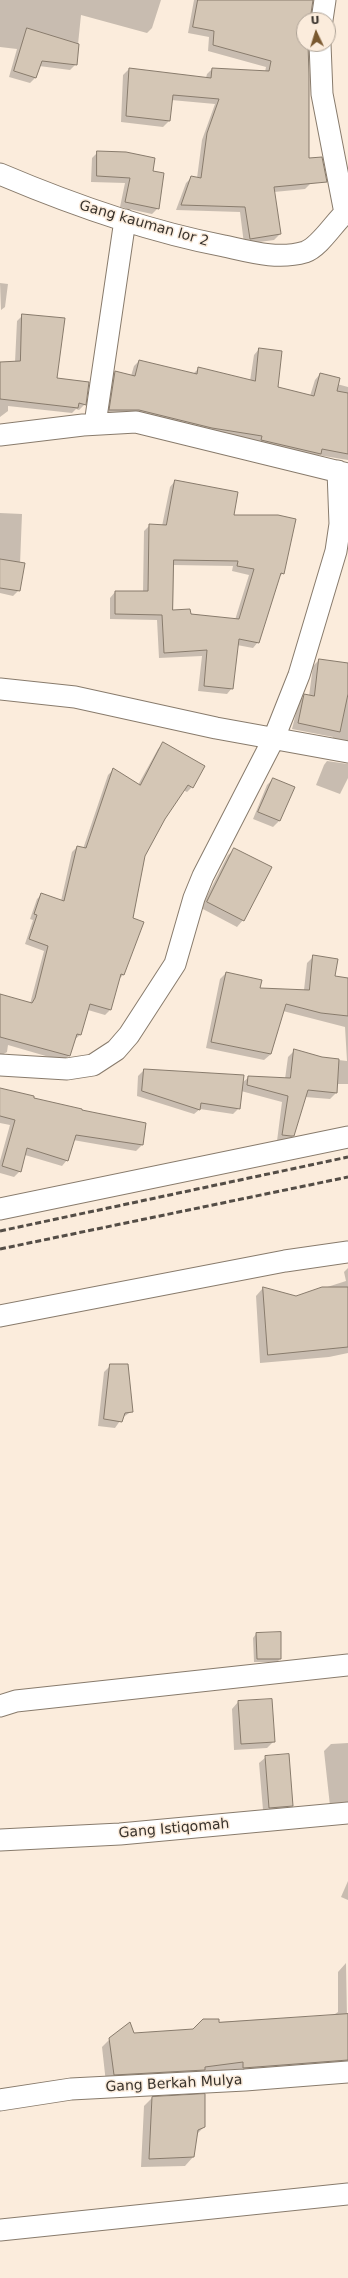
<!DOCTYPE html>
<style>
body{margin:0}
#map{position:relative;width:348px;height:2278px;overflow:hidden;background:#fbecdc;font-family:"DejaVu Sans",sans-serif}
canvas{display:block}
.north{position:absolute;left:296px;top:12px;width:40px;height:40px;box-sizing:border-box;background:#fbecdc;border:1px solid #ada296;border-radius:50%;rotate:356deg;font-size:11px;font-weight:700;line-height:16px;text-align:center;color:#38322c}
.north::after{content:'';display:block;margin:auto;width:14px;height:18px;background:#7a5930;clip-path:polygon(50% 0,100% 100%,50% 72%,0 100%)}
</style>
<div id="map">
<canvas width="348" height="2278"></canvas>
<div class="north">U</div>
</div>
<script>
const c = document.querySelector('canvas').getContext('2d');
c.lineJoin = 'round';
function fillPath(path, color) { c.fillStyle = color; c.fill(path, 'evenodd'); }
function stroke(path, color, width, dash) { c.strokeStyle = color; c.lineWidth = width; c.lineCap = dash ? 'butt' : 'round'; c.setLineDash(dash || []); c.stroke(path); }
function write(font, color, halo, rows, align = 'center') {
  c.font = font + ' "DejaVu Sans",sans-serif'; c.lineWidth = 3; c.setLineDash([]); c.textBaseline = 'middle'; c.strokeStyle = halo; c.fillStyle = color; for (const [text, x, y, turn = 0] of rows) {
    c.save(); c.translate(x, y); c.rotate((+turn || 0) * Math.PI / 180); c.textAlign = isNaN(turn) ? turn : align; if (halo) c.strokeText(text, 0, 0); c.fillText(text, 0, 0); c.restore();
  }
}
const shadow = new Path2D(`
 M 0,0 L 161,0 L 152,28 L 147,33 L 81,15 L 76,64 L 70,70 L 39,66 L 36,77 L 30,83 L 9,77 L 17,49 L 0,47 Z
 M 194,0 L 312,0 L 309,20 L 304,20 L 304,44 L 307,44 L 304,158 L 310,184 L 305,189 L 274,192 L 280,234 L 274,240 L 244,244 L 240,212 L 176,210 L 186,183 L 192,177 L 197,178 L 202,140 L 215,104 L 171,100 L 169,121 L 163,127 L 121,122 L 123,75 L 129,69 L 206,78 L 207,74 L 212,69 L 265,72 L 266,67 L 208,51 L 209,37 L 188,33 Z
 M 98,152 L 151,172 L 158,208 L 152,214 L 120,207 L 125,183 L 91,182 L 92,158 Z
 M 0,283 L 8,284 L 5,307 L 1,310 Z
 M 22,316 L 56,379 L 85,404 L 79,410 L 76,409 L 72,413 L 8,406 L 8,411 L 0,417 L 0,363 L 15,362 L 17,321 Z
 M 259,349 L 277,387 L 310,396 L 315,380 L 320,374 L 337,384 L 348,387 L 348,460 L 318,455 L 314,460 L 104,415 L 110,377 L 115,372 L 131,376 L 134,366 L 139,361 L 193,374 L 199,368 L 250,381 L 254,355 Z
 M 175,481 L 232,516 L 283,573 L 278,578 L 258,642 L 253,648 L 237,645 L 232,688 L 227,694 L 198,691 L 202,656 L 159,658 L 157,620 L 110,619 L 110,598 L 115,592 L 143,592 L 144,531 L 150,525 L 162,526 L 170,487 ZM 173,565 L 233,566 L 232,571 L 249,575 L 235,620 L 172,611 Z
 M 0,513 L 22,514 L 19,590 L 13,596 L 0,593 Z
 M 319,660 L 348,664 L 348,748 L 330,743 L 333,737 L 292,729 L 299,701 L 305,695 L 309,696 L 313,666 Z
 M 163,744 L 192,787 L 187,792 L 183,790 L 164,819 L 144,855 L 123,975 L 118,980 L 110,1010 L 105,1015 L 88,1010 L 80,1035 L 74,1040 L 69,1056 L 63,1061 L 8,1045 L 7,1052 L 0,1056 L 0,999 L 30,1004 L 44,951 L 25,944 L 33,920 L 30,919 L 37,899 L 42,894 L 61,901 L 72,852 L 77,847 L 83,849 L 108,775 L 113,770 L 138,785 L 158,749 Z
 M 327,761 L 348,764 L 348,778 L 340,794 L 316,785 L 324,765 Z
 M 273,779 L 294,788 L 279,821 L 273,827 L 253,819 L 267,785 Z
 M 235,849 L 243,920 L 237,927 L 201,908 L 228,855 Z
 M 313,957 L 334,977 L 348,979 L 348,1084 L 336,1084 L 336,1093 L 330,1099 L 305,1097 L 294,1135 L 287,1142 L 277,1141 L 282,1102 L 241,1091 L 239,1108 L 233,1114 L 200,1109 L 194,1114 L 137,1096 L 138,1076 L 144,1070 L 242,1083 L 249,1077 L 285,1079 L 288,1057 L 294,1051 L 322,1058 L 347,1061 L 345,1027 L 283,1011 L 271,1054 L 264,1060 L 206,1048 L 220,979 L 226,973 L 259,989 L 304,990 L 307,963 Z
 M 0,1089 L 80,1111 L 145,1124 L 142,1145 L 136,1151 L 73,1140 L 67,1160 L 62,1166 L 25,1155 L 20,1171 L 14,1177 L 0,1173 L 0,1161 L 10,1125 L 0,1123 Z
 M 348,1268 L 348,1353 L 329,1357 L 260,1363 L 256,1296 L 263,1288 L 296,1297 L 346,1281 L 344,1272 Z
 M 111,1365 L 132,1411 L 122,1418 L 115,1428 L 98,1426 L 104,1372 Z
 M 256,1634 L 280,1659 L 277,1662 L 254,1662 L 253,1638 Z
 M 238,1702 L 274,1741 L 267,1748 L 234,1750 L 232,1709 Z
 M 348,1743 L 348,1805 L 330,1806 L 324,1751 L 331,1744 Z
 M 266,1757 L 291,1802 L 285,1808 L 263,1810 L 259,1763 Z
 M 348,1881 L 348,1900 L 341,1897 Z
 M 346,1963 L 348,2073 L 235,2076 L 235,2069 L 106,2083 L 102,2047 L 110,2039 L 134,2034 L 193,2030 L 218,2023 L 332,2016 L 338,2012 L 338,1972 Z
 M 152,2098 L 204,2127 L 196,2135 L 193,2157 L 185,2166 L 141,2167 L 144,2106 Z`);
const building = new Path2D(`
 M 198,0 L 313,0 L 310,20 L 304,20 L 304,44 L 308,44 L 309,75 L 309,158 L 322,157 L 327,182 L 274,187 L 281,234 L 250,239 L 245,207 L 181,205 L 191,176 L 201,178 L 207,133 L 219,99 L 173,95 L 170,121 L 126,116 L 129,68 L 211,78 L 212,68 L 269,71 L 271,61 L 213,45 L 214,31 L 193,27 Z
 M 27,28 L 79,44 L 77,65 L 42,61 L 36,78 L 14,71 Z
 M 97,151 L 126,152 L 155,158 L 153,171 L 164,173 L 159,209 L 125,202 L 130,178 L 97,176 Z
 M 22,314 L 65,318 L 57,378 L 89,382 L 86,405 L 79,403 L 78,408 L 0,399 L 0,362 L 20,361 Z
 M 259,348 L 282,351 L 278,387 L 314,396 L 320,373 L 340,378 L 337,391 L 348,393 L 348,454 L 322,449 L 321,454 L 261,440 L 262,436 L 212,428 L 139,410 L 109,410 L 115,371 L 135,376 L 139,360 L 197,374 L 198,367 L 255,381 Z
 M 175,480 L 238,492 L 234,515 L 278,515 L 296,519 L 284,574 L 281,573 L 259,643 L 239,639 L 233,689 L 204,686 L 207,650 L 164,653 L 162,615 L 115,614 L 115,591 L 148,591 L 149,524 L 166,525 ZM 174,560 L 238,561 L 237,566 L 254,569 L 239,619 L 191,614 L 190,609 L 173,610 Z
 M 0,559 L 25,563 L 20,591 L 0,588 Z
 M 319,659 L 348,663 L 348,694 L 340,732 L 298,723 L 304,694 L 314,696 Z
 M 163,742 L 205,766 L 193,788 L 188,785 L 165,819 L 145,856 L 133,918 L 144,922 L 124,975 L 121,974 L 111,1010 L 90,1004 L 81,1035 L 77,1034 L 70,1056 L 0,1037 L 0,994 L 32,1003 L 35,998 L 48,946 L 29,939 L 37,915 L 34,914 L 41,893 L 64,901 L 77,846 L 86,848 L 113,768 L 140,785 Z
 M 273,778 L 295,787 L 280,821 L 258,812 Z
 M 234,848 L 272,867 L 244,921 L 207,902 Z
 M 313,955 L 338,959 L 335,976 L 348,978 L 348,1016 L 321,1013 L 286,1004 L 271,1054 L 211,1042 L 226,972 L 262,980 L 260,988 L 309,990 Z
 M 294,1049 L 322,1057 L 339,1059 L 337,1093 L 308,1090 L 294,1136 L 291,1136 L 282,1135 L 288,1096 L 247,1085 L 248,1076 L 290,1078 Z
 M 144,1069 L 244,1075 L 240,1109 L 201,1103 L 200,1110 L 142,1091 Z
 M 0,1088 L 34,1096 L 34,1098 L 82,1109 L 82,1110 L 146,1123 L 143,1145 L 76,1135 L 68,1161 L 27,1148 L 21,1172 L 2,1166 L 15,1120 L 0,1116 Z
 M 263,1287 L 296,1296 L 322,1287 L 348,1287 L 348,1347 L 268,1355 Z
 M 110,1364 L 128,1364 L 133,1412 L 125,1413 L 122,1422 L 104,1419 Z
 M 281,1632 L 281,1659 L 257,1659 L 256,1633 Z
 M 272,1699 L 275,1742 L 241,1744 L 238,1701 Z
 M 289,1754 L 293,1806 L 269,1808 L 265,1756 Z
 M 348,2014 L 348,2060 L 243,2068 L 243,2062 L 205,2067 L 205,2070 L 114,2075 L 109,2038 L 130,2022 L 134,2033 L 193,2029 L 203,2019 L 219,2019 L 219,2022 Z
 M 205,2094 L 205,2127 L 198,2130 L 194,2157 L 149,2159 L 152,2097 Z`);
const minor = new Path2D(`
 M 322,20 L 325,0
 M 320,44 L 322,94 L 345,213
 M 0,174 C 73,205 147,231 224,246 C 251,252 278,260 305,252 C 320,247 335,221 348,210
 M 95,424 L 125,220
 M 0,435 L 83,425 L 136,422 L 348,474
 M 0,689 L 75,697 L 216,728 L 348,752
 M 0,1065 L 67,1069 L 93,1065 L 116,1050 L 129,1035 L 175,964 L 194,898 L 203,876 L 274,738 L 299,675 L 336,551 L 340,524 L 338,471
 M 0,1209 L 348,1137
 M 0,1316 L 285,1261 L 348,1252
 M 0,1706 L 16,1701 L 348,1665
 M 0,1840 L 120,1834 L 348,1813
 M 0,2100 L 71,2089 L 245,2080 L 348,2072
 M 0,2230 L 348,2194`);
const rail = new Path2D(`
 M 0,1231 L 348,1157
 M 0,1249 L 348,1177`);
const streetNames = [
 ["Gang kauman lor 2",144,224,16],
 ["Gang Istiqomah",174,1829,-5],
 ["Gang Berkah Mulya",174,2084,-3]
];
fillPath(shadow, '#0003');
fillPath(building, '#d4c6b5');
stroke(building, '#887b6c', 1);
stroke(minor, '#887b6c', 23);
stroke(minor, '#fff', 21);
stroke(rail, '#544d46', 3, [6, 3]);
write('14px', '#38322c', '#fbecdc', streetNames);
</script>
